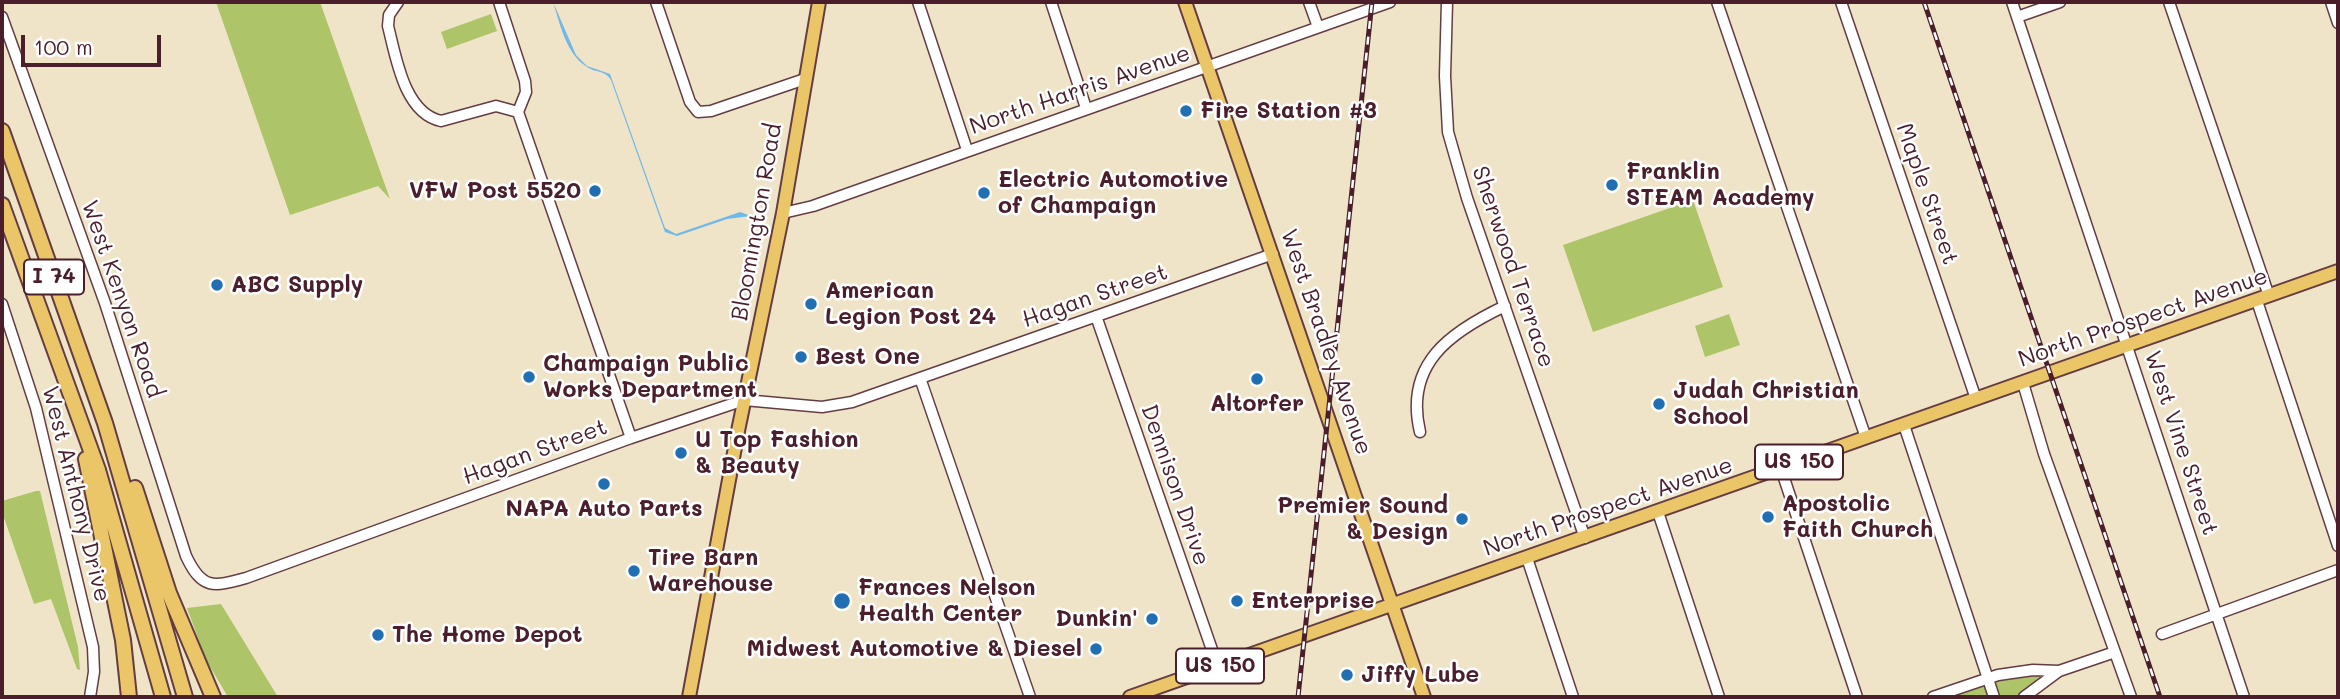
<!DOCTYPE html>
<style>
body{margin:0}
#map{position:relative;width:2340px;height:699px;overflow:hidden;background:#f0e4c8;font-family:Mali,sans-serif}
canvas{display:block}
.frame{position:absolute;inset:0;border:4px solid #4a1f2b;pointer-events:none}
.scale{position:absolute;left:21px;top:35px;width:140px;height:32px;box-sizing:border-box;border:4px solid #4a1f2b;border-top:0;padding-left:9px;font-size:21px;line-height:24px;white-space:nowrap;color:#4a1f2b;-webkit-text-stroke:5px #fff;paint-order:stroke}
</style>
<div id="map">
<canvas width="2340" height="699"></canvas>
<div class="frame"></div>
<div class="scale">100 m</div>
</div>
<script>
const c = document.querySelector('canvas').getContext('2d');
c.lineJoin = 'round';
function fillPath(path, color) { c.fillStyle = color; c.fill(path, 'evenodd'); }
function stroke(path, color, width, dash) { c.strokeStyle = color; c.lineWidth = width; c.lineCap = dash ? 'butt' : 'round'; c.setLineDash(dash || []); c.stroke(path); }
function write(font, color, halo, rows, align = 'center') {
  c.font = font + ' Mali,sans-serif'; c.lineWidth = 5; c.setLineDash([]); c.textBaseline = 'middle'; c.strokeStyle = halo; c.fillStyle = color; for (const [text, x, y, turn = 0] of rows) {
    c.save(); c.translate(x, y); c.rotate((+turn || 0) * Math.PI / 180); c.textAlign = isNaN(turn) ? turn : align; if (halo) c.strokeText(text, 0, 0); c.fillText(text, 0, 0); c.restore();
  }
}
const green = new Path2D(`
 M 216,2 L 320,2 L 390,199 L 378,186 L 290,215 Z
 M 491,14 L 497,31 L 447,49 L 441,32 Z
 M 1693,200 L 1723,287 L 1593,332 L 1563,245 Z
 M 1729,314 L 1740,345 L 1705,357 L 1695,326 Z
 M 36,491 L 40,491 L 78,647 L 80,670 L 77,669 L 51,599 L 34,604 L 2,512 L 2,501 Z
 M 221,604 L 278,697 L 228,697 L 206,660 L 187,608 Z
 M 2040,674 L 2040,680 L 2016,697 L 1944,697 L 2003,678 Z`);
const water = new Path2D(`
 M 553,2 L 576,55 L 587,66 L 610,74 L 665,228 L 676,234 L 740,212 L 751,216 L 727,219 L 677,236 L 665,232 L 611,80 C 605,70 596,73 587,67 C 566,54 560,24 553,2 Z`);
const minor = new Path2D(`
 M 398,2 L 389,15 L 388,26 C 396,57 404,113 441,121 L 496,106 L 518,112
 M 499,2 L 525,81 L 526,92 L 518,112 L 631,438
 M 656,2 L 690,102 L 698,112 L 711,111 L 805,79
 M 918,2 L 967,150
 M 1051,2 L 1086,108
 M 1309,2 L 1318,27
 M 1447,2 L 1445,76 L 1448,132 L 1467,198 L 1585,538
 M 1717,2 L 1866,438
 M 1841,2 L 1976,399
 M 2012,2 L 2244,697
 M 2169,2 L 2269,296
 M 2331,2 L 2338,23
 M 2,17 L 105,303 L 186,556 C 202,590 213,587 246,578 L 631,438 L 744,400 L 822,407 L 852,402 L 1273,254
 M 2017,17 L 2060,2
 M 783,213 L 813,206 L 1390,2
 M 2257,301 L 2338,546
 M 2,304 L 36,408 L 93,647 L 94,672 L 90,697
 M 1096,316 L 1218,667
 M 920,378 L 1030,697
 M 2023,383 L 2044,454 L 2131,697
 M 1904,425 L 1994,697
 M 1420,432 C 1404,364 1450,332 1505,306
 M 1781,469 L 1857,697
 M 1658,512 L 1719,697
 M 1527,558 L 1573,697
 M 2162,634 L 2338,570
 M 1933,697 L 1998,675 L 2033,670 L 2059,671 L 2115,652
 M 2024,697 L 2059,671`);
const major = new Path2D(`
 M 1185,2 L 1424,697
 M 689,697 L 738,431 L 783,213 L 819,2
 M 1130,697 L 2338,271`);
const highway = new Path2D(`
 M 2,131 L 105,423 L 185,697
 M 2,205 L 98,470 L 163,697
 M 86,459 L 123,640 L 129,697
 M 135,488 L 169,593 L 213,697`);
const rail = new Path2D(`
 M 1924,2 L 2160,697
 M 1298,697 L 1372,2`);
const markers = [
 [1186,111,7,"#1f6fb2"],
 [1612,185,7,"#1f6fb2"],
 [595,191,7,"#1f6fb2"],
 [984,193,7,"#1f6fb2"],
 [217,285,7,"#1f6fb2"],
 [811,304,7,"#1f6fb2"],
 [801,357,7,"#1f6fb2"],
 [529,377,7,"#1f6fb2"],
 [1257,379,7,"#1f6fb2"],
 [1659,404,7,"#1f6fb2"],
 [681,453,7,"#1f6fb2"],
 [604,484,7,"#1f6fb2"],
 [1768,517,7,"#1f6fb2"],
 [1462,519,7,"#1f6fb2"],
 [634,571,7,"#1f6fb2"],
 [842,601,9,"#1f6fb2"],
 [1237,601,7,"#1f6fb2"],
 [1152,619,7,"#1f6fb2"],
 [378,635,7,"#1f6fb2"],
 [1096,649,7,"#1f6fb2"],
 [1347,675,7,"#1f6fb2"]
];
const shields = [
 [54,277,60],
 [1799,462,88],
 [1220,666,88]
];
const shieldNames = [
 ["I 74",54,277],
 ["US 150",1799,462],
 ["US 150",1220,666]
];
const streetNames = [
 ["North Harris Avenue",1080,90,-19],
 ["Maple Street",1927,194,71],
 ["Bloomington Road",757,222,-80],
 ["Sherwood Terrace",1513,267,71],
 ["Hagan Street",1095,296,-19],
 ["West Kenyon Road",122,299,71],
 ["North Prospect Avenue",2143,318,-19],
 ["West Bradley Avenue",1326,342,71],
 ["West Vine Street",2181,443,72],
 ["Hagan Street",535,452,-20],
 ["Dennison Drive",1175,485,71],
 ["West Anthony Drive",76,494,76],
 ["North Prospect Avenue",1608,507,-19]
];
const poiNames = [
 ["Fire Station #3",1200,111],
 ["Franklin",1626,172],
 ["STEAM Academy",1626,198],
 ["Electric Automotive",998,180],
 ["of Champaign",998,206],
 ["VFW Post 5520",581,191,"right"],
 ["ABC Supply",231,285],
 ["American",825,291],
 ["Legion Post 24",825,317],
 ["Best One",815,357],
 ["Champaign Public",543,364],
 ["Works Department",543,390],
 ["Judah Christian",1673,391],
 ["School",1673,417],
 ["Altorfer",1257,404,"center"],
 ["U Top Fashion",695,440],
 ["& Beauty",695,466],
 ["Apostolic",1782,504],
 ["Faith Church",1782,530],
 ["Premier Sound",1448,506,"right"],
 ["& Design",1448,532,"right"],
 ["NAPA Auto Parts",604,509,"center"],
 ["Tire Barn",648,558],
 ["Warehouse",648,584],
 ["Frances Nelson",858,588],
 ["Health Center",858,614],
 ["Enterprise",1251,601],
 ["Dunkin'",1138,619,"right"],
 ["The Home Depot",392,635],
 ["Midwest Automotive & Diesel",1082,649,"right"],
 ["Jiffy Lube",1361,675]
];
fillPath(green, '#aec469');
fillPath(water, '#71b7e8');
stroke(minor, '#633d43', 13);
stroke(major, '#633d43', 16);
stroke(highway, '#633d43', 18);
stroke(minor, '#fff', 10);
stroke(major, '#ebc669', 12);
stroke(highway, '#ebc669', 14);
stroke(rail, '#4a1f2b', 5);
stroke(rail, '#fff', 2.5, [8]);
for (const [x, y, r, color] of markers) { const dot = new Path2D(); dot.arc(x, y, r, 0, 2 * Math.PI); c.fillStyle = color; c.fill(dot); stroke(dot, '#fff', 2.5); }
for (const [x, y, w] of shields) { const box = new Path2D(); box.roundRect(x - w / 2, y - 17.5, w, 35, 5); c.fillStyle = '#fff'; c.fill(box); stroke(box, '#4a1f2b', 2); }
write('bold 21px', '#4a1f2b', null, shieldNames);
write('23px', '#4a1f2b', '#fff', streetNames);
write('bold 23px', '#4a1f2b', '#fff', poiNames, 'left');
</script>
